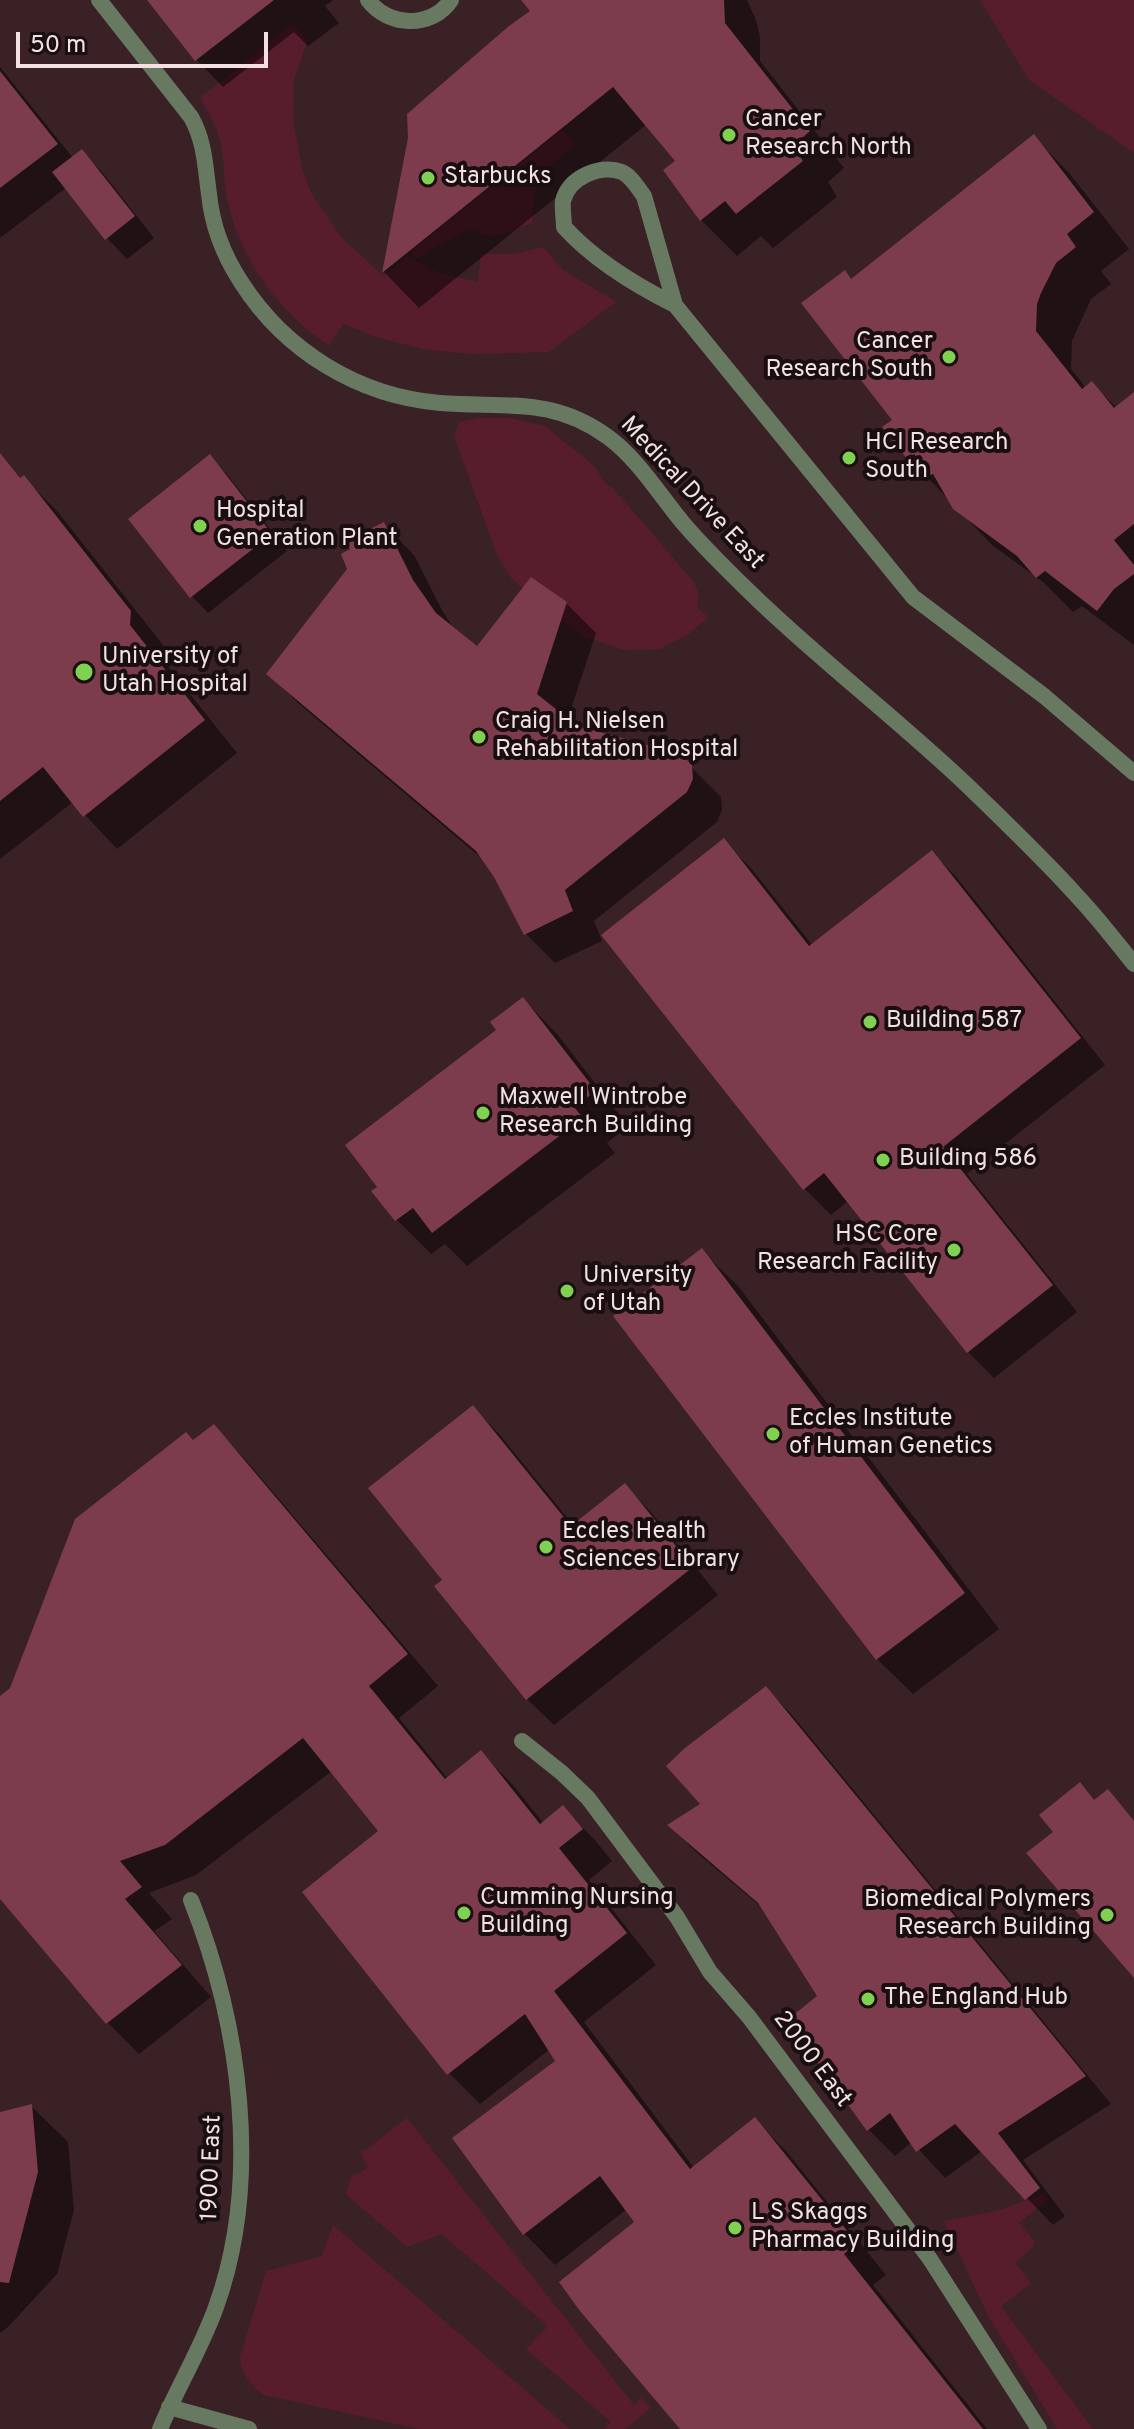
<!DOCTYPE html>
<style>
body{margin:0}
#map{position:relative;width:1134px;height:2429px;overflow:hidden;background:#3a2126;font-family:Overpass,sans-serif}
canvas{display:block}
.scale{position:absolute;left:16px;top:32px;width:252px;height:36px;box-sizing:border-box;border:4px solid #f2e0e3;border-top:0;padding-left:10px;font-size:24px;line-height:28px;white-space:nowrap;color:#f2e0e3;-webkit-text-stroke:6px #190e10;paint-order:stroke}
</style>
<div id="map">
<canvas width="1134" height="2429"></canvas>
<div class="scale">50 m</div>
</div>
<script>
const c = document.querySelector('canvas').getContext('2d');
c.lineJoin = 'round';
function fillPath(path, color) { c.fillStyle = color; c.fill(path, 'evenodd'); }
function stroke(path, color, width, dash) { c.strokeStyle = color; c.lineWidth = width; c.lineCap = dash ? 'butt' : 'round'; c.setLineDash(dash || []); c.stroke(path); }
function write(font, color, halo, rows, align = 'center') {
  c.font = font + ' Overpass,sans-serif'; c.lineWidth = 8; c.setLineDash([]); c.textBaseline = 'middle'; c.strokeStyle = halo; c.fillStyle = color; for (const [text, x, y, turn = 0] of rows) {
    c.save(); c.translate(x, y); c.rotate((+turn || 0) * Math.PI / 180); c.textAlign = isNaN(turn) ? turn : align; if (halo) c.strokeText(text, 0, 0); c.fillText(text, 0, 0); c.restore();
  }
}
const green = new Path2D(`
 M 980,0 L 1134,0 L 1134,153 L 1029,80 Z
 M 293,23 L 307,41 L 293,83 L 294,124 L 302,169 L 311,193 L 342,238 L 384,276 L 407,256 L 440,273 L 478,282 L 481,254 L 514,254 L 543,247 L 563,270 L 616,302 L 549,352 L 469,354 L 423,349 L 376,337 L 343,324 L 329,346 C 278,310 240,261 227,198 C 223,176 225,152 217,131 C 213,120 206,109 200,98 Z
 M 562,130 L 576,145 L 540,173 L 535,186 L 532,223 L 497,236 L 484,235 L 474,230 L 464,232 L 416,258 L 409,253 Z
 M 480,418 L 511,418 L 545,426 L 594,466 L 606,484 L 612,487 L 693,581 C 698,590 700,597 697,607 L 708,617 L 689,634 L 660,649 L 624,650 L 585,637 L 568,627 L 511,578 L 497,555 L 454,436 L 459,422 Z
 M 407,2118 L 634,2405 L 641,2398 L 651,2408 L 625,2429 L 604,2429 L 611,2422 L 526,2349 L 548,2326 L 442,2234 L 407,2247 L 346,2194 L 351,2178 L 368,2167 L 360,2154 Z
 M 1045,2193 L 1047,2200 L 1019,2223 L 1035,2242 L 1032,2248 L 1015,2263 L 1031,2283 L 1001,2306 L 1093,2429 L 1057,2429 L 987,2314 L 944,2221 L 1000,2210 Z
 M 333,2225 L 570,2429 L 419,2429 L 264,2395 C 252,2386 240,2373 240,2357 L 266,2271 L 322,2256 Z`);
const shadow = new Path2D(`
 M 149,0 L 333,0 L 325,6 L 339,23 L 308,46 L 294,32 L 223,87 L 197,60 Z
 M 524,0 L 747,0 L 756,20 L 760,37 L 760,61 L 844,168 L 828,182 L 837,197 L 773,248 L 761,236 L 737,256 L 701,220 L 678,162 L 647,124 L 419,308 L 384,272 L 410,139 L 533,11 Z
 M 0,67 L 73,158 L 82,152 L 102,172 L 154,238 L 127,259 L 107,238 L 67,187 L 0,238 Z
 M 1034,137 L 1069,173 L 1129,249 L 1101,271 L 1111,284 L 1091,299 L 1072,341 L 1071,369 L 1086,388 L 1092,384 L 1117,408 L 1134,395 L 1134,645 L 1082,606 L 1073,612 L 1043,582 L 992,545 L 909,458 L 844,272 L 852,280 Z
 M 210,457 L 226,473 L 287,551 L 208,613 L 192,596 Z
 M 0,474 L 22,480 L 24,478 L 57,511 L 163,645 L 162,659 L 237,753 L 117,849 L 73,802 L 0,859 Z
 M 384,525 L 414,555 L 443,612 L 456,632 L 478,649 L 566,603 L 596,633 L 567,721 L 576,728 L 680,756 L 721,797 L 722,810 L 717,822 L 594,921 L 602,941 L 555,963 L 526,934 L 486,862 L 298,703 L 269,673 Z
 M 723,841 L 750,867 L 813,946 L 932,852 L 958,879 L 1105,1065 L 967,1174 L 1077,1312 L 994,1378 L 968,1352 L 848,1201 L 831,1215 L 805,1189 L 604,935 Z
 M 523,999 L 557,1034 L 628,1126 L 607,1143 L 615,1153 L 467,1266 L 445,1244 L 431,1254 L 397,1220 L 374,1191 Z
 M 702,1251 L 738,1286 L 999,1629 L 913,1694 L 877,1659 Z
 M 473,1407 L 499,1434 L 574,1526 L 625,1486 L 651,1512 L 718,1595 L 554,1725 L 527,1699 L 444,1580 Z
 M 214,1427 L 244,1458 L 438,1686 L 399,1718 L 448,1779 L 481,1753 L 512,1784 L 544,1824 L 563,1808 L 594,1839 L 612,1861 L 589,1880 L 656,1965 L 584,2022 L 694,2168 L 755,2120 L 786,2151 L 886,2275 L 873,2285 L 987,2429 L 683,2429 L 637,2222 L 627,2209 L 555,2265 L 525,2234 L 558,2061 L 550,2049 L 480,2104 L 449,2073 L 381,1832 L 332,1771 L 196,1875 L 149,1893 L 172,1919 L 154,1931 L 211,1997 L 139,2054 L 108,2023 L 0,1896 L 0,1699 L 12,1689 L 194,1442 Z
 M 766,1688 L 792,1715 L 1111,2104 L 1023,2160 L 1065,2216 L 1053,2225 L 982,2151 L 945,2178 L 912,2142 L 895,2156 L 868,2129 L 820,1996 L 766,1911 L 696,1852 L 670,1826 L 703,1805 Z
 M 31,2106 L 68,2142 L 74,2210 L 57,2274 L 9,2326 L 0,2333 L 0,2115 Z`);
const building = new Path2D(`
 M 147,0 L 274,0 L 195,61 Z
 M 521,0 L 724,0 L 725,23 L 810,131 L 793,146 L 803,161 L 736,214 L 725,201 L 700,221 L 663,170 L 675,161 L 613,87 L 382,273 L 408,138 L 407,114 L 509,26 L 530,11 Z
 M 0,71 L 58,144 L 0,188 Z
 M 1034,134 L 1094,212 L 1067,234 L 1076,247 L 1056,263 L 1041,293 L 1037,304 L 1036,331 L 1082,389 L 1092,381 L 1114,408 L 1134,392 L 1134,524 L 1114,540 L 1134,565 L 1134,574 L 1114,589 L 1097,611 L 1045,571 L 1036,578 L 1017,556 L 953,509 L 933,474 L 930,475 L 914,454 L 908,460 L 882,427 L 892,420 L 801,303 L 845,270 L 851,279 Z
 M 82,149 L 135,216 L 105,240 L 52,172 Z
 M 0,453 L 20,478 L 24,475 L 131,611 L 130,625 L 205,720 L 83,817 L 43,767 L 0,801 Z
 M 210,454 L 272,534 L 190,598 L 128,519 Z
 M 384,522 L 413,580 L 436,613 L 477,646 L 531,577 L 567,602 L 537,694 L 577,726 L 681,754 L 692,765 L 693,779 L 687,792 L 565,890 L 573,911 L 524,935 L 494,877 L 476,851 L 266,674 L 347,569 L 341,554 L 350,549 L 346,541 Z
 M 724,838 L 809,946 L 932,850 L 1081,1038 L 943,1147 L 1053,1285 L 967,1353 L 824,1173 L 803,1190 L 601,935 Z
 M 523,997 L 596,1091 L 574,1107 L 583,1118 L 432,1233 L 413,1208 L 395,1221 L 371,1191 L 377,1187 L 345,1145 L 496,1030 L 490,1022 Z
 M 702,1248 L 965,1593 L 876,1660 L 613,1316 Z
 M 473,1405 L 571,1526 L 625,1483 L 693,1567 L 526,1700 L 434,1586 L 442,1580 L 368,1488 Z
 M 214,1424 L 408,1654 L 369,1686 L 445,1779 L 481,1750 L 540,1824 L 563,1805 L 583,1829 L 559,1848 L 627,1933 L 554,1991 L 690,2169 L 755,2117 L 857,2243 L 844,2254 L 983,2429 L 680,2429 L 580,2311 L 559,2282 L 634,2222 L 600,2176 L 523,2235 L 452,2138 L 555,2061 L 525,2014 L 447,2075 L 302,1892 L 378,1831 L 303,1738 L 165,1845 L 120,1861 L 142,1887 L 125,1899 L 182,1965 L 106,2024 L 0,1899 L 0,1696 L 10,1688 L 75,1519 L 186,1432 L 193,1440 Z
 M 766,1686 L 1086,2076 L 998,2133 L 1040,2188 L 1025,2200 L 955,2124 L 916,2152 L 890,2113 L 867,2131 L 787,2020 L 817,1996 L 758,1903 L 667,1825 L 700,1804 L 666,1766 L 685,1748 Z
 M 1080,1782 L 1094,1800 L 1108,1789 L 1134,1821 L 1134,1978 L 1026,1853 L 1053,1832 L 1039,1815 Z
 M 32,2104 L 38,2172 L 9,2283 L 0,2282 L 0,2112 Z`);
const street = new Path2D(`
 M 99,0 L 191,117 C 205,142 205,166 209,194 C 212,225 224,256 241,282 C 285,351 358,396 440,403 C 504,408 552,396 608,437 C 638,459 659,494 683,523 C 706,550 732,575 758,600 C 826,665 901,722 969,787 C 1006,823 1044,859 1078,897 C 1098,918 1116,942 1134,964
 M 368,0 C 388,27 432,29 451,0
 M 675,305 C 635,285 594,260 564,227 C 564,219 562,209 563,201 C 569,177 600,164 622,172 C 631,176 638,188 644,196 L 675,305 L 913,597 L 1044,696 L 1134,773
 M 522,1741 L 562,1773 L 588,1798 L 677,1917 L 710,1972 L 749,2017 L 930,2259 L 1039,2429
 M 169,2407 L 249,2429
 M 160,2429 C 177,2388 201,2349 216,2307 C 262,2179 240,2023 191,1900`);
const markers = [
 [729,135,8,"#80d051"],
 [428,178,8,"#80d051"],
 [949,357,8,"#80d051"],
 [849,458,8,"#80d051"],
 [200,526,8,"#80d051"],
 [84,672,10,"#80d051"],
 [479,737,8,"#80d051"],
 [870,1022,8,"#80d051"],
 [483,1113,8,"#80d051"],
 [883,1160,8,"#80d051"],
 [954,1250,8,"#80d051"],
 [567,1291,8,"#80d051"],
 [773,1434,8,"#80d051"],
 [546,1547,8,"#80d051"],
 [464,1913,8,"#80d051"],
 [1107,1915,8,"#80d051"],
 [868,1999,8,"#80d051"],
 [735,2228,8,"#80d051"]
];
const poiNames = [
 ["Cancer",745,121],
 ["Research North",745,149],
 ["Starbucks",444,178],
 ["Cancer",933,343,"right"],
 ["Research South",933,371,"right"],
 ["HCI Research",865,444],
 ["South",865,472],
 ["Hospital",216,512],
 ["Generation Plant",216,540],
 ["University of",102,658],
 ["Utah Hospital",102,686],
 ["Craig H. Nielsen",495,723],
 ["Rehabilitation Hospital",495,751],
 ["Building 587",886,1022],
 ["Maxwell Wintrobe",499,1099],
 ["Research Building",499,1127],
 ["Building 586",899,1160],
 ["HSC Core",938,1236,"right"],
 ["Research Facility",938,1264,"right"],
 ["University",583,1277],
 ["of Utah",583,1305],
 ["Eccles Institute",789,1420],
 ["of Human Genetics",789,1448],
 ["Eccles Health",562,1533],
 ["Sciences Library",562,1561],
 ["Cumming Nursing",480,1899],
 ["Building",480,1927],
 ["Biomedical Polymers",1091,1901,"right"],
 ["Research Building",1091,1929,"right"],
 ["The England Hub",884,1999],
 ["L S Skaggs",751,2214],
 ["Pharmacy Building",751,2242]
];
const streetNames = [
 ["Medical Drive East",691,494,47],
 ["2000 East",811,2060,53],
 ["1900 East",213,2168,-88]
];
fillPath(green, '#571d2d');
fillPath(shadow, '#0007');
fillPath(building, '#7d3c4b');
stroke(street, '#687961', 16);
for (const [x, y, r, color] of markers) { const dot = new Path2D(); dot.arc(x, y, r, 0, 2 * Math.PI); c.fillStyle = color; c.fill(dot); stroke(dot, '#190e10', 3); }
write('24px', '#f2e0e3', '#190e10', poiNames, 'left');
write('24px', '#f2e0e3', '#190e10', streetNames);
</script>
